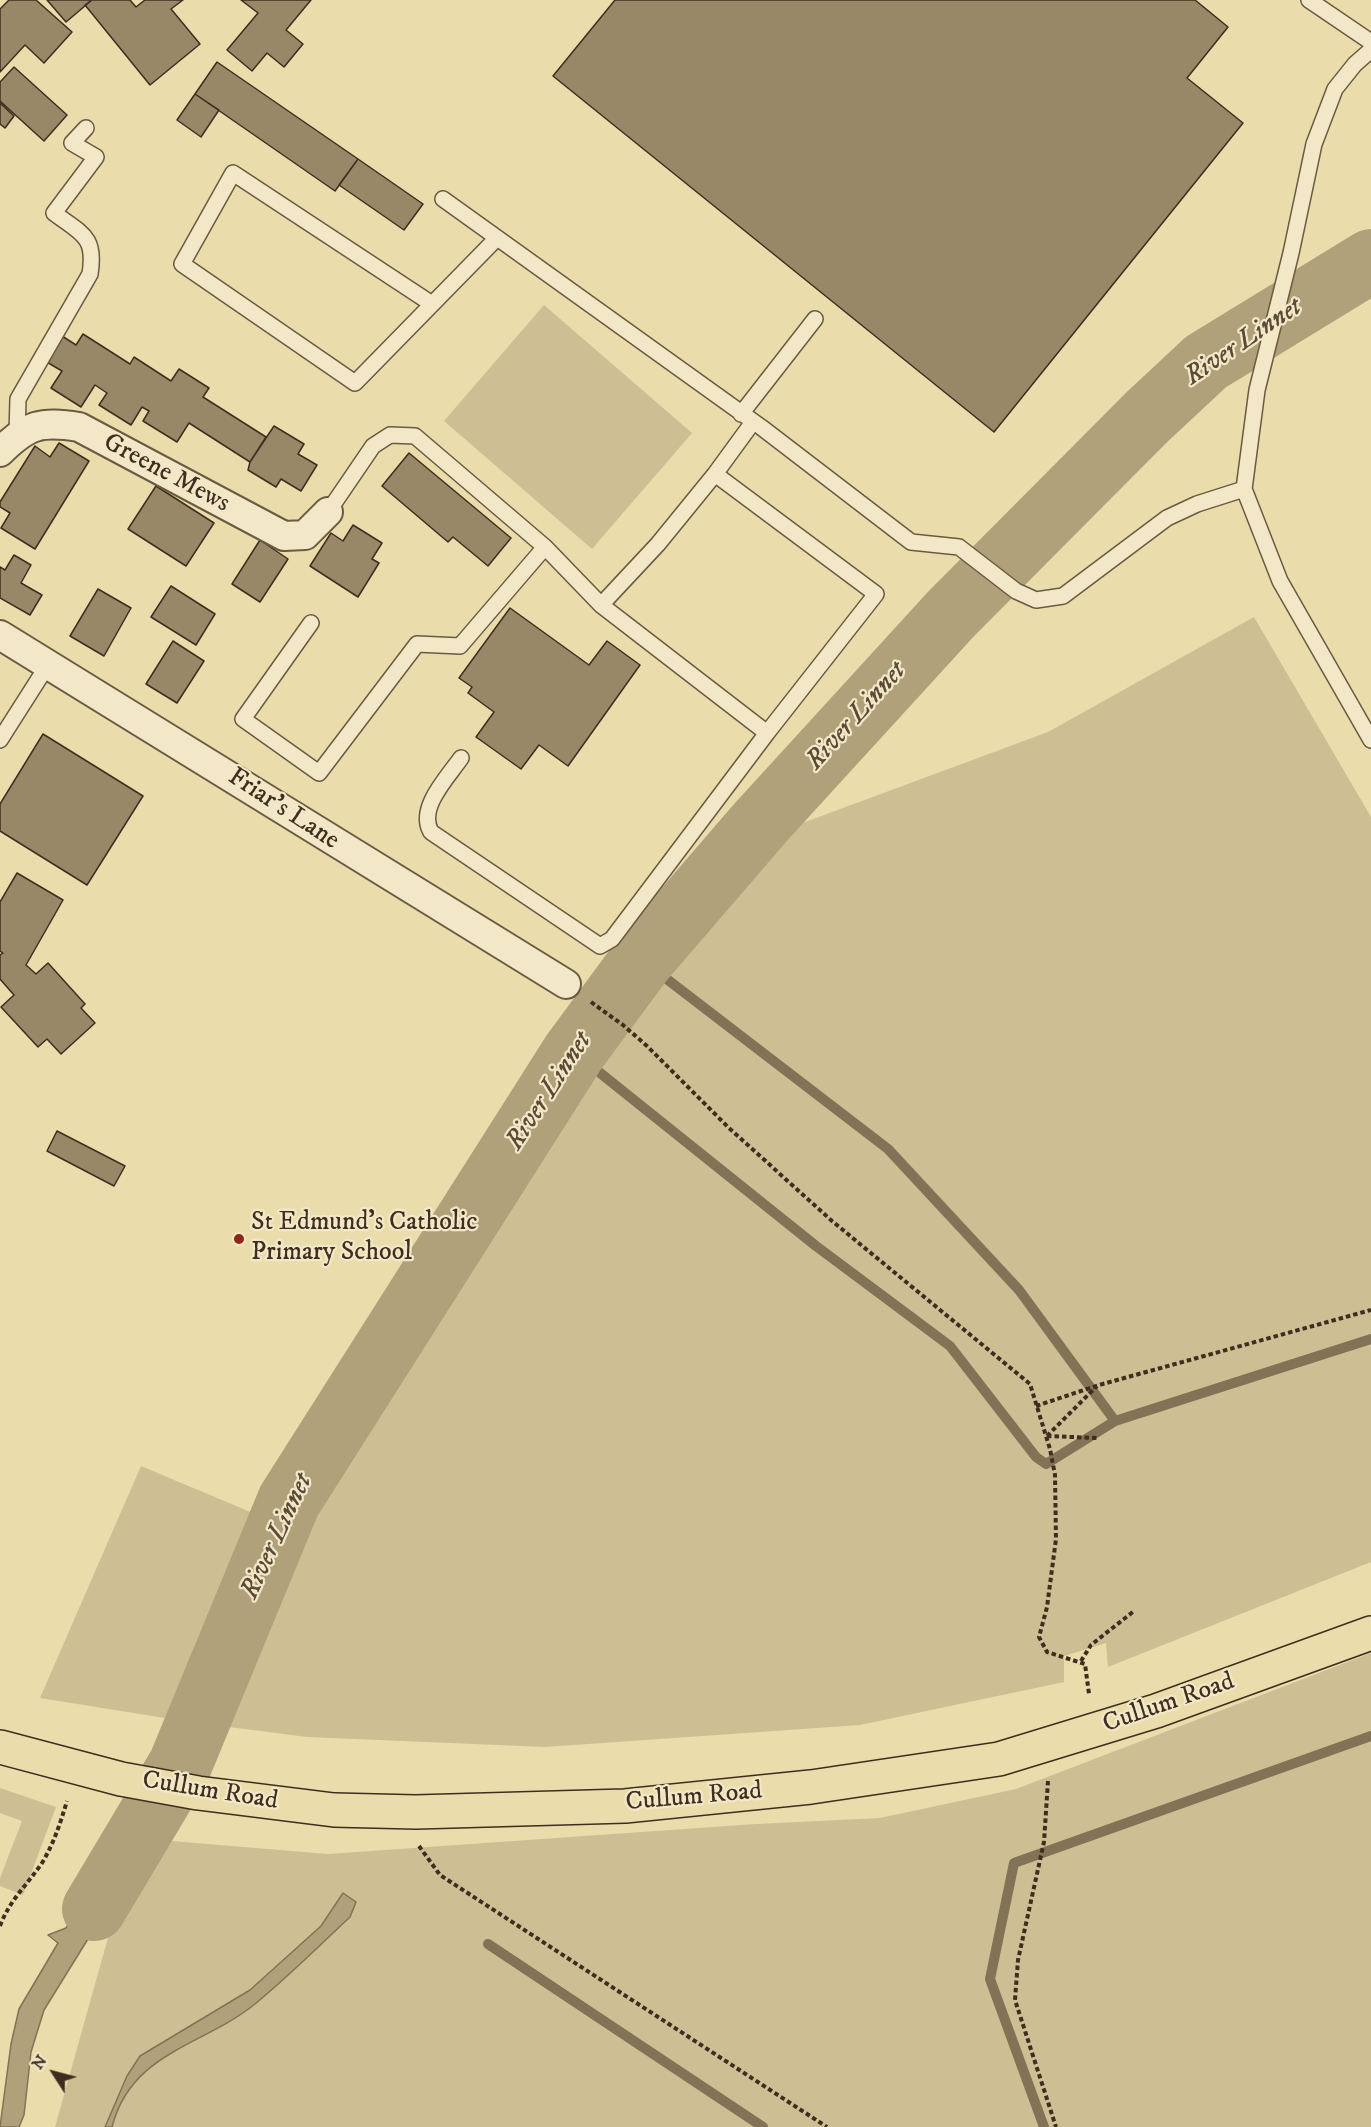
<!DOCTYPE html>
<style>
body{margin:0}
#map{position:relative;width:1371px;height:2127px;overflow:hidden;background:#ebdcab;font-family:"IM FELL DW Pica",serif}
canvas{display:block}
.north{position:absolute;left:24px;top:2043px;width:60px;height:60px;-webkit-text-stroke:4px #f2e8c8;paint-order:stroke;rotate:306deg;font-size:16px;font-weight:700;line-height:24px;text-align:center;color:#3e2e1f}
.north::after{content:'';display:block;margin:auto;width:21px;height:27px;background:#3e2e1f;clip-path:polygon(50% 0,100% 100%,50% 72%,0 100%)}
</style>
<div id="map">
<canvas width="1371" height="2127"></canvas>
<div class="north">N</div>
</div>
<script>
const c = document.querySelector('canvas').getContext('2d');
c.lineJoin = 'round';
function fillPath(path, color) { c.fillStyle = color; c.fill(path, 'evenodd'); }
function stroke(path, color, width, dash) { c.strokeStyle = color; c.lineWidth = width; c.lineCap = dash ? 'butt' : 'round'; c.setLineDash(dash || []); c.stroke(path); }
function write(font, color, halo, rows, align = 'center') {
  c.font = font + ' "IM FELL DW Pica",serif'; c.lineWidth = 4.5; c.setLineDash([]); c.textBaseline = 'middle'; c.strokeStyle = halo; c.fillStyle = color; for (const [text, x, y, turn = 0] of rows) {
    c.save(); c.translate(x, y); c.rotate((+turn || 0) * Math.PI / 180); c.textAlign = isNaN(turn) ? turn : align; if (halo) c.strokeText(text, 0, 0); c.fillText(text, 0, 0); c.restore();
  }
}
const green = new Path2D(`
 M 544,305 L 692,433 L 592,549 L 444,421 Z
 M 1254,617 L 1371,817 L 1371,1562 L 1108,1667 L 1106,1643 L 1064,1656 L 1064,1682 L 860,1725 L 545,1747 L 307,1737 L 190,1722 L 40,1698 L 141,1466 L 298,1532 L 409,1336 L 613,1038 L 781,831 L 1048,732 Z
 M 1371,1653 L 1371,2127 L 55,2127 L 136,1838 L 328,1854 L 756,1824 L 880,1818 L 1016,1789 Z
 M 0,1788 L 56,1807 L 23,1895 L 0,1886 L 0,1878 L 22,1821 L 0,1813 Z`);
const water = new Path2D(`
 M 129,1828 L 153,1834 L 44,2010 L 31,2052 L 24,2115 L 19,2127 L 0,2127 L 11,2044 L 19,2009 L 58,1943 L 48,1935 L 66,1928 Z
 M 343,1893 L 356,1902 L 350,1917 C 319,1946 288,1977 255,2004 C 203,2046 131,2052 112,2127 L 105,2127 L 127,2076 L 140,2056 L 250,1990 L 321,1926 Z`);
const stream = new Path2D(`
 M 642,960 L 888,1149 L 1019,1290 L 1115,1421
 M 574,1052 L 816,1246 L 950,1346 L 1036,1457 L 1046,1464 L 1115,1421 L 1371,1339
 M 488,1944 L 763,2127
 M 1044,2127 L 990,1979 L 1014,1863 L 1371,1736`);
const river = new Path2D(`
 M 94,1909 L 180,1765 L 289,1501 L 574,1052 L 642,960 L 760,823 L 951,614 L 1147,417 L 1206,362 L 1371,261`);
const building = new Path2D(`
 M 9,0 L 36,0 L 72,32 L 44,63 L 25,45 L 0,72 L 0,9 Z
 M 47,0 L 92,0 L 66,22 Z
 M 92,0 L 130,0 L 136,7 L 145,0 L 183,0 L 171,9 L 200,44 L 150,85 L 85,5 Z
 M 241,0 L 311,0 L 286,30 L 303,44 L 284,67 L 267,53 L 252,71 L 227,50 L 258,13 Z
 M 615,0 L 1195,0 L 1228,27 L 1187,78 L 1243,123 L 994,432 L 553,76 Z
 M 217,62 L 358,159 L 335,191 L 195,94 Z
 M 14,67 L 67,115 L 44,141 L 0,101 L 0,82 Z
 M 195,94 L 219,110 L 201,137 L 177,120 Z
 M 0,103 L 14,116 L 5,128 L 0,124 Z
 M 358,159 L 423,204 L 404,230 L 339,185 Z
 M 83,334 L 130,364 L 134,357 L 171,381 L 179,369 L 209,388 L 203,397 L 266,437 L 250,462 L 189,423 L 177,442 L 143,421 L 149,411 L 142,407 L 131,425 L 99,405 L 107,393 L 95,385 L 81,407 L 51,388 L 62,371 L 45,361 L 62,336 L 76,345 Z
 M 274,426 L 304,444 L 298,454 L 317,465 L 301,491 L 281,479 L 276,487 L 248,470 L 250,462 Z
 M 59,443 L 89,461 L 35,549 L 1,528 L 10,513 L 0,507 L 0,502 L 35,446 L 50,457 Z
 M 409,453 L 511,538 L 488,566 L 453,537 L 448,542 L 382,486 Z
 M 156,486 L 214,523 L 186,566 L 128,529 Z
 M 353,525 L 382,543 L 372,559 L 379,563 L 358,597 L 310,566 L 331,533 L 343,541 Z
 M 260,540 L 288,559 L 260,602 L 232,584 Z
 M 14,555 L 31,565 L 21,583 L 42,595 L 30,615 L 0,598 L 0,567 L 5,570 Z
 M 171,586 L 215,614 L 196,645 L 151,617 Z
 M 98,589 L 131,608 L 104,656 L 70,636 Z
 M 510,608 L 589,665 L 607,641 L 640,665 L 568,766 L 539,745 L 521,769 L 476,737 L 494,712 L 468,693 L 472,687 L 459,678 Z
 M 173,641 L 204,661 L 177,703 L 146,684 Z
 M 43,734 L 143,796 L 87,885 L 0,831 L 0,804 Z
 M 17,873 L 63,900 L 26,965 L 36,974 L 48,963 L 85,1004 L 81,1008 L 95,1023 L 61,1054 L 47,1039 L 38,1047 L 1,1007 L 14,995 L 0,979 L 0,955 L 3,953 L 0,951 L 0,902 Z
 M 57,1131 L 125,1166 L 114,1186 L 47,1151 Z`);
const path = new Path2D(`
 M 591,1002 L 623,1025 L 647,1046 L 729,1128 L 832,1221 L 1030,1384 L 1050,1449 L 1055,1475 L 1056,1539 L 1047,1607 L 1039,1637 L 1047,1652 L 1085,1664 L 1089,1694
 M 1036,1406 L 1099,1385 L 1371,1310
 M 1047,1436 L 1097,1386
 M 1047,1436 L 1097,1438
 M 1081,1661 L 1091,1645 L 1134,1611
 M 1048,1781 L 1044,1842 L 1018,1960 L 1015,2000 L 1056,2127
 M 419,1846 L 440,1875 L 827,2127
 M 0,1926 C 9,1901 27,1885 42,1863 C 54,1843 60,1824 67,1801`);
const lane = new Path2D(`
 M 1309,0 L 1371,42
 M 1371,50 L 1355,64 L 1335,89 L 1314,144 L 1291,253 L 1257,390 L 1244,489 L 1280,581 L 1371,740
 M 443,199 L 761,427 L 911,542 L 959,547 L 1016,591 L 1036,600 L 1063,596 L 1167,518 L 1197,504 L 1244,489
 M 432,304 L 233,173 L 182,264 L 355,383 L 497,238
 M 741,414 L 815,319
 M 17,435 L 18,399 L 90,274 C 96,236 82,234 54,213 L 96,157 L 72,143 L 86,128
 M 715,474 L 753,422
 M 545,547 L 601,605 L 767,733 L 876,594 L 715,474 L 658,544 L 601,605
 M 311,623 L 243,719 L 319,773 L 417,644 L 460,646 L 545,547 L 415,436 L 390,435 L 373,446 L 328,512
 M 0,740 L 49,663
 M 461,758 C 448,777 417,808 431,832 L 600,946 L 612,939 L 767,733`);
const street = new Path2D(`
 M 0,452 C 28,424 41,421 79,427 L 284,536 L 305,535 L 328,512
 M 0,635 L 566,984`);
const primary = new Path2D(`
 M 0,1747 L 121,1779 L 198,1793 L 334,1810 L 416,1812 L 625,1806 L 811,1787 L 999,1759 L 1156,1711 L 1371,1633`);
const markers = [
 [239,1239,6,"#8f2418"]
];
const streetNames = [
 ["Greene Mews",166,474,28],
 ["Friar's Lane",283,810,33],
 ["Cullum Road",1169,1704,-19],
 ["Cullum Road",210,1792,9],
 ["Cullum Road",694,1798,-5]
];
const poiNames = [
 ["St Edmund's Catholic",251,1224],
 ["Primary School",251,1254]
];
const waterNames = [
 ["River Linnet",1244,343,-34],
 ["River Linnet",857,717,-48],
 ["River Linnet",550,1092,-57],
 ["River Linnet",278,1537,-65]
];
fillPath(green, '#cebe93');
fillPath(water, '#b0a17b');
stroke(water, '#827356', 1.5);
stroke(stream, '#827356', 10);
stroke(river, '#b0a17b', 64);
fillPath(building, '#988868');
stroke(building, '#3e2e1f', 1.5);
stroke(lane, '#695a42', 18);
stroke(street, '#695a42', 32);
stroke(primary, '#3e2e1f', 36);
stroke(path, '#3e2e1f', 4, [4.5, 3]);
stroke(lane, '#f2e8c8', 15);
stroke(street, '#f2e8c8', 28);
stroke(primary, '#ebdcab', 33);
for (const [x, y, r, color] of markers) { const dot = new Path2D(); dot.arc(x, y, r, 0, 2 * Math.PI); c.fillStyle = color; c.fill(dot); stroke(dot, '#f2e8c8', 2); }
write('26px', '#3e2e1f', '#f2e8c8', streetNames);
write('26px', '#3e2e1f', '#f2e8c8', poiNames, 'left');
write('italic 27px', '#5a4b36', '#f2e8c8', waterNames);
</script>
